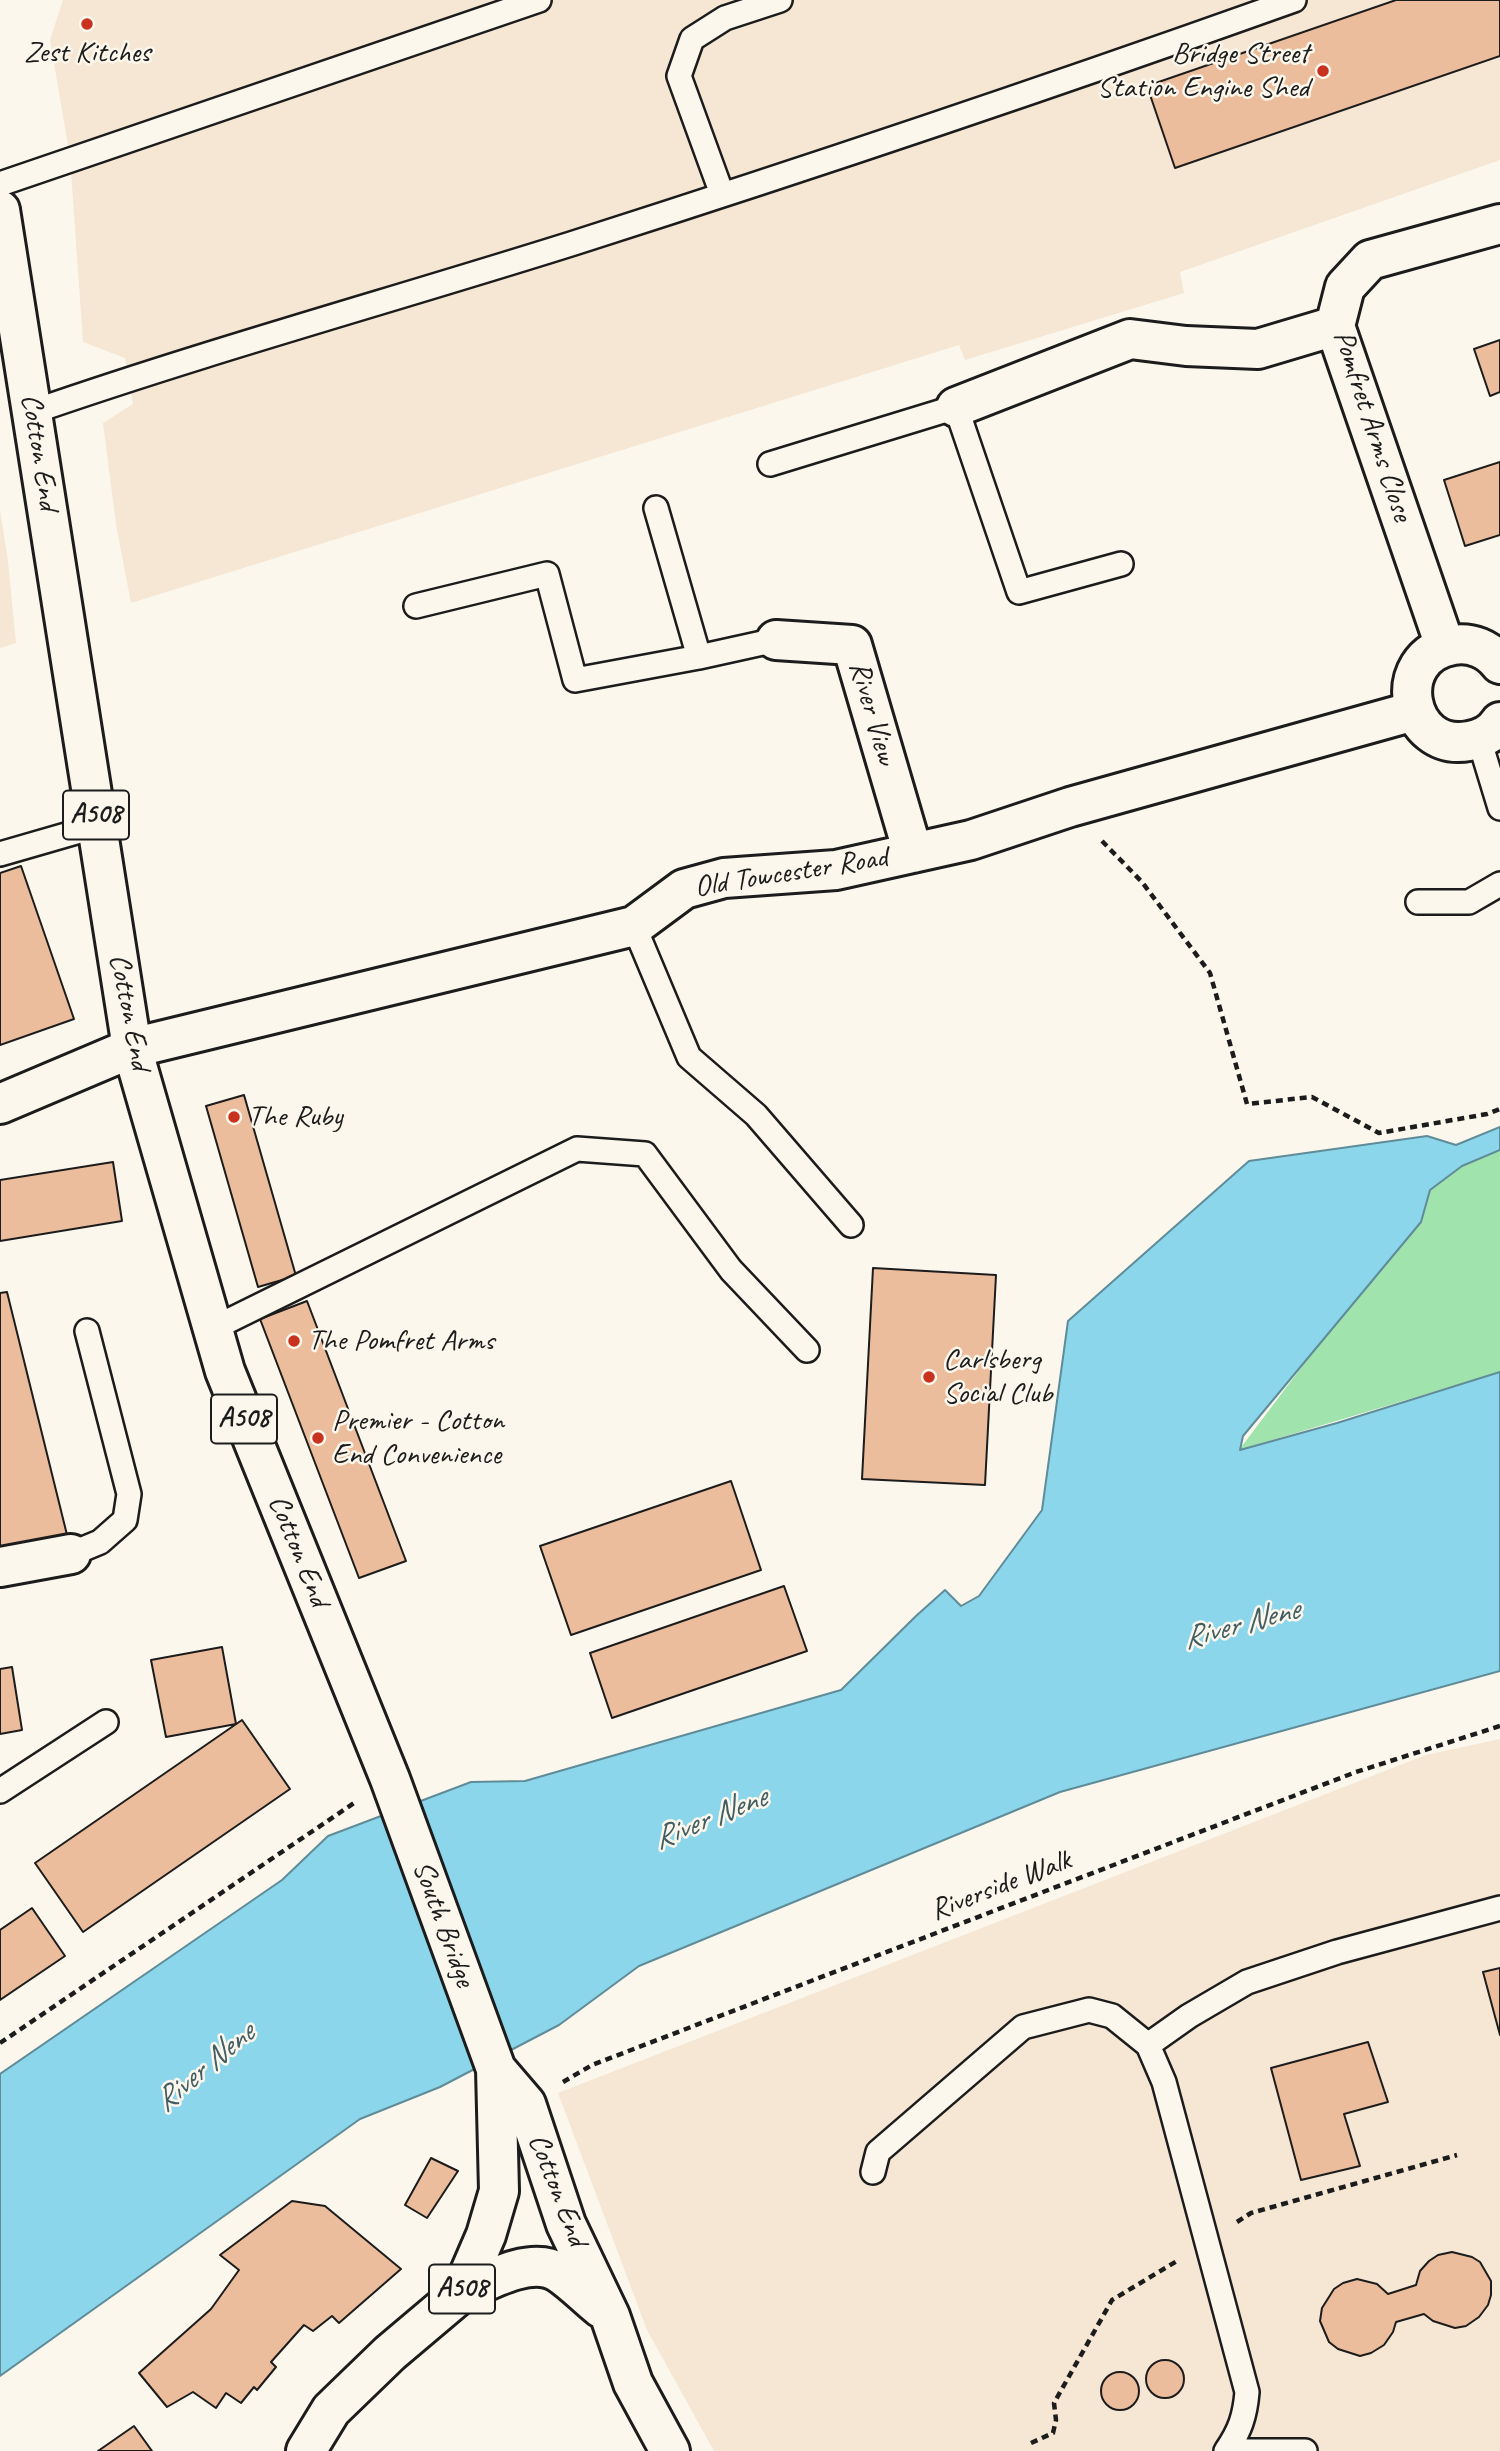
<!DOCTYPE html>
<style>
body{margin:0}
canvas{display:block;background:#fbf7ec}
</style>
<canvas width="1500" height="2451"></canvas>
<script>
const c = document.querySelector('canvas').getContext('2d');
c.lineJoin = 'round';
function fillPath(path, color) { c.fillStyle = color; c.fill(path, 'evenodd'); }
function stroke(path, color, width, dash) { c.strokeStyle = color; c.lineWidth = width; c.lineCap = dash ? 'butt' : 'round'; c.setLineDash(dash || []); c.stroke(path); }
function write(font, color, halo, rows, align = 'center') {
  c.font = font + ' Caveat,sans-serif'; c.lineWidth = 5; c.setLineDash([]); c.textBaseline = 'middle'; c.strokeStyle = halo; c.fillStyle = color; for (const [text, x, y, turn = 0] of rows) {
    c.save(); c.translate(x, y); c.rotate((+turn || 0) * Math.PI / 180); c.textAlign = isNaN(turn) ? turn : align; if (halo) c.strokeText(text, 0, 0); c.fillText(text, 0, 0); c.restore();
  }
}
const built = new Path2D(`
 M 63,0 L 1500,0 L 1500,160 L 1180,272 L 1184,293 L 965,360 L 959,345 L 131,603 L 116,524 L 103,423 L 133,404 L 125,358 L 83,342 L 70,157 L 50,40 Z
 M 0,510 L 8,561 L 16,643 L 0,648 Z
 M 1500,1739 L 1500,2451 L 714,2451 L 647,2330 L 558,2093 L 1426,1755 Z`);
const green = new Path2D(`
 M 1500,1150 L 1500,1372 L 1239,1450 L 1313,1352 L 1421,1222 L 1430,1190 L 1462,1166 Z`);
const water = new Path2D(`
 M 1500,1127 L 1500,1150 L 1462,1166 L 1430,1190 L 1421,1222 L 1243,1436 L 1240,1450 L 1337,1423 L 1500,1372 L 1500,1671 L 1060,1792 L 639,1966 L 559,2025 L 440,2087 L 360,2119 L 0,2376 L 0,2074 L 282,1880 L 328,1836 L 471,1782 L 525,1781 L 841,1690 L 916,1616 L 945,1590 L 961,1606 L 979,1596 L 1042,1510 L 1068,1321 L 1249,1161 L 1427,1136 L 1456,1145 Z`);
const building = new Path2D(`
 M 1396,0 L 1500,0 L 1500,56 L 1175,168 L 1147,86 Z
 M 1500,340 L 1500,392 L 1490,396 L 1474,349 Z
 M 1500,462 L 1500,535 L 1465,546 L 1444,480 Z
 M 21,866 L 74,1019 L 0,1045 L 0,873 Z
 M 244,1095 L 296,1276 L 258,1287 L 206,1106 Z
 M 113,1162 L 122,1221 L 0,1241 L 0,1180 Z
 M 873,1268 L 996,1275 L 985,1485 L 862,1479 Z
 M 7,1292 L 69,1543 L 0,1560 L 0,1293 Z
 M 307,1301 L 406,1561 L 359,1578 L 260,1319 Z
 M 731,1481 L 761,1570 L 571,1635 L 540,1546 Z
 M 784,1586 L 807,1651 L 612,1718 L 590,1653 Z
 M 222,1647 L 236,1724 L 166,1737 L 151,1660 Z
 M 12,1667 L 22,1730 L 0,1734 L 0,1669 Z
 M 242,1720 L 290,1789 L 83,1932 L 35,1863 Z
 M 32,1908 L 65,1956 L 0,2000 L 0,1930 Z
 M 1500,1968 L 1500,2035 L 1483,1972 Z
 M 1368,2042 L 1388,2102 L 1344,2114 L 1360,2166 L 1301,2180 L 1271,2068 Z
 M 431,2158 L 458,2171 L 427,2218 L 405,2205 Z
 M 292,2201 L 325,2206 L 401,2269 L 339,2323 L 332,2316 L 313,2331 L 304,2325 L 271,2362 L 276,2367 L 257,2390 L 254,2387 L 241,2403 L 226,2393 L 216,2408 L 193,2392 L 167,2407 L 139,2373 L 211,2309 L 239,2270 L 220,2255 Z
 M 1452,2252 L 1472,2257 L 1480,2262 L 1491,2281 L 1491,2295 L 1488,2305 L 1479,2317 L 1466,2326 L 1455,2328 L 1433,2321 L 1424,2314 L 1396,2322 L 1393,2332 L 1384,2345 L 1371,2353 L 1360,2356 L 1338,2349 L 1329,2342 L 1320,2321 L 1322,2308 L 1334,2289 L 1343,2283 L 1357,2279 L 1377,2284 L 1388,2294 L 1416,2285 L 1420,2271 L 1429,2261 L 1438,2255 Z
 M1146 2379a19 19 0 1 1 38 0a19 19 0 1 1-38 0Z
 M1101 2391a19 19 0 1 1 38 0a19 19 0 1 1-38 0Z
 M 134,2426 L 152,2451 L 98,2451 Z`);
const path = new Path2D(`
 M 1102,841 L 1142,882 L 1210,973 L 1247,1104 L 1312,1097 L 1379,1133 L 1487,1114 L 1500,1109
 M 0,2043 L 354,1803
 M 563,2082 L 592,2065 L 1356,1772 L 1500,1726
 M 1237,2222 L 1251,2213 L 1457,2155
 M 1031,2443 L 1053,2433 L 1056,2420 L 1054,2403 L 1112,2300 L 1177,2261`);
const lane = new Path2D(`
 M 0,184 L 539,0
 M 722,194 L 679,76 L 692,39 L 725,18 L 780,0
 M 32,412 C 211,350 393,300 574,243 C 815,166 1056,85 1294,0
 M 770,464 L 956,407 L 1019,592 L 1121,564
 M 656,508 L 699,657 L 776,640
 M 416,606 L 547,574 L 575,680 L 699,657
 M 1479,739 L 1500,808
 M 0,854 L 97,826
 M 1418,902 L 1469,902 L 1500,884
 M 634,926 L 689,1057 L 756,1115 L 851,1225
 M 212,1329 L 577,1149 L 645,1154 L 731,1270 L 807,1350
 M 71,1554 L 100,1542 L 125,1520 L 129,1494 L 87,1331
 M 0,1791 L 106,1722
 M 1148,2045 L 1189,2016 L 1247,1982 L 1337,1952 L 1500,1908
 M 873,2172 L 878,2152 L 1023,2027 L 1089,2010 L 1112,2016 L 1148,2045 L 1164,2082 L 1247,2392 C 1245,2416 1240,2431 1226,2451
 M 1227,2451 L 1305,2451`);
const street = new Path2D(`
 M 956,407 L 1130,339 L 1186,346 L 1258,349 L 1335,326
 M 776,640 L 852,645 L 913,853
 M 1445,646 L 1335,326 L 1345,287 L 1370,260 L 1500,224
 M 1500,664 C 1489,649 1471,642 1453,645 C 1388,656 1406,753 1469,741 C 1482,739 1493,733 1500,722
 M 0,1104 L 132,1048 L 634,926 L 684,889 L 724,878 L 836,870 L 971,840 L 1070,807 L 1414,711
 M 0,1567 L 71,1554`);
const highway = new Path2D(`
 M 0,210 L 132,1048 L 225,1371 L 390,1779 L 496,2069 L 499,2191 L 486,2235 L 461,2293 L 390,2353 L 331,2410 L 306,2451
 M 496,2069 L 526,2104 L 566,2224 L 610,2316 L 633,2383 L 670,2451
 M 461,2293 C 487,2281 532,2255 559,2273 C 574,2283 587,2297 601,2308`);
const markers = [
 [87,24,7,"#c8321e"],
 [1323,71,7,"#c8321e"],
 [234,1117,7,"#c8321e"],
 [294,1341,7,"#c8321e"],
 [929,1377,7,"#c8321e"],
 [318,1438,7,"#c8321e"]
];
const shields = [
 [96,815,66],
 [244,1419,66],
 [462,2289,66]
];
const shieldNames = [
 ["A508",96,815],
 ["A508",244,1419],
 ["A508",462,2289]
];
const poiNames = [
 ["Zest Kitches",87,53,"center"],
 ["Bridge Street",1309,54,"right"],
 ["Station Engine Shed",1309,88,"right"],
 ["The Ruby",248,1117],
 ["The Pomfret Arms",308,1341],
 ["Carlsberg",943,1360],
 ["Social Club",943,1394],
 ["Premier - Cotton",332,1421],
 ["End Convenience",332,1455]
];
const streetNames = [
 ["Pomfret Arms Close",1372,426,72],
 ["Cotton End",39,452,81],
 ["River View",872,713,74],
 ["Old Towcester Road",791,873,-9],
 ["Cotton End",129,1012,79],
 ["Cotton End",298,1551,68],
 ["Riverside Walk",1001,1886,-21],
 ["South Bridge",443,1924,70],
 ["Cotton End",557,2190,69]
];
const waterNames = [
 ["River Nene",1241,1625,-15],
 ["River Nene",710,1819,-22],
 ["River Nene",205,2068,-40]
];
fillPath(built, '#f6e6d4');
fillPath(green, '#a0e3ad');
fillPath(water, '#8bd6eb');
stroke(water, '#5f8c98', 2);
fillPath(building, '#ecbd9c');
stroke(building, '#1c1c1c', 2);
stroke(lane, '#1c1c1c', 28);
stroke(street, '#1c1c1c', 44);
stroke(highway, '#1c1c1c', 44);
stroke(path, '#1c1c1c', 4.5, [7, 5]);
stroke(lane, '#fbf7ec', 23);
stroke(street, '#fbf7ec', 38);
stroke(highway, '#fbf7ec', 38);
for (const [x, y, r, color] of markers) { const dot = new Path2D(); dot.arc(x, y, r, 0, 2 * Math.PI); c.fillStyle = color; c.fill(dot); stroke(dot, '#fbf7ec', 2.5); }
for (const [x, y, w] of shields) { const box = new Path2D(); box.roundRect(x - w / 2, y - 24.5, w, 49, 5); c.fillStyle = '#fbf7ec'; c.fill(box); stroke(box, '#1c1c1c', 2); }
write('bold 28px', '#1c1c1c', null, shieldNames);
write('30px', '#1c1c1c', '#fbf7ec', poiNames, 'left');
write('30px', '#1c1c1c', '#fbf7ec', streetNames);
write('italic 32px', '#435d64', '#fbf7ec', waterNames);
</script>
